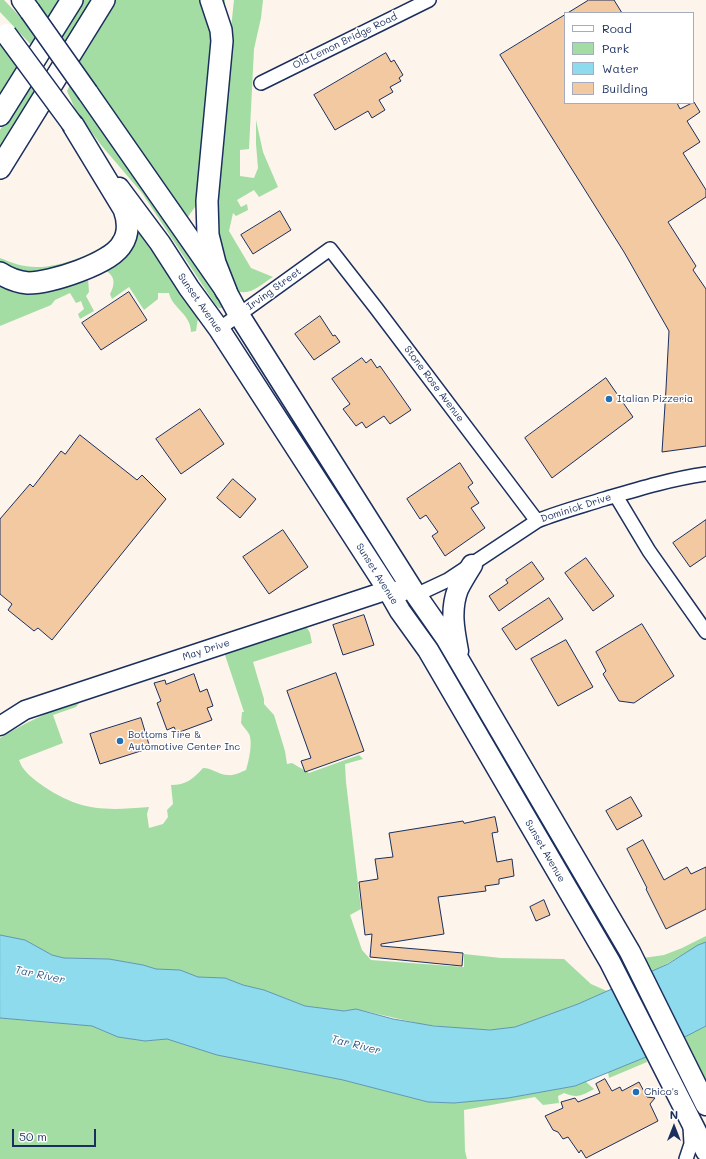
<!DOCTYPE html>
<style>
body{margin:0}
#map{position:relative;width:706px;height:1159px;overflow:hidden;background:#fdf4ec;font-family:Mali,sans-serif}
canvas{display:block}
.legend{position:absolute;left:564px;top:12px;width:130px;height:92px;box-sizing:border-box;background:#fff;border:1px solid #a4acbf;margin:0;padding:5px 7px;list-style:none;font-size:12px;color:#1b2f5e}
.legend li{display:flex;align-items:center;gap:8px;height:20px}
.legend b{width:20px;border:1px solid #a4acbf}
.north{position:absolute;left:654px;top:1107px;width:40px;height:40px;-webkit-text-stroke:3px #fff;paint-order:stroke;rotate:0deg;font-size:11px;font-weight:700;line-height:16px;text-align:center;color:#1b2f5e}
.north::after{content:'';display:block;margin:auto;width:14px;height:18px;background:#1b2f5e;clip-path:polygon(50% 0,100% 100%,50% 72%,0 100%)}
.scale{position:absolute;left:12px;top:1129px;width:84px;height:18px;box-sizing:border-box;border:2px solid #1b2f5e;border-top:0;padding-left:5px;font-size:12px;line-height:14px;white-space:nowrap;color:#1b2f5e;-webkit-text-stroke:3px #fff;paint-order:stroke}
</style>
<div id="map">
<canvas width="706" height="1159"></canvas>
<ul class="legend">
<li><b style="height:5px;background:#fff"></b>Road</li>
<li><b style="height:11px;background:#a4dda3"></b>Park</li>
<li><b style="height:11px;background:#8ddbec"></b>Water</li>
<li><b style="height:11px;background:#f3c9a2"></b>Building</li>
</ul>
<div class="north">N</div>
<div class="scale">50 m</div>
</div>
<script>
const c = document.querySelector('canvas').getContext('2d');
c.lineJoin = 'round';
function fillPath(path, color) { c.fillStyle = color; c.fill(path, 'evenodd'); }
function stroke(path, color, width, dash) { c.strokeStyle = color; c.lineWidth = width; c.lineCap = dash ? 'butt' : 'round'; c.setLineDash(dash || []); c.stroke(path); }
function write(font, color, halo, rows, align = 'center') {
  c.font = font + ' Mali,sans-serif'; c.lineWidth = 3; c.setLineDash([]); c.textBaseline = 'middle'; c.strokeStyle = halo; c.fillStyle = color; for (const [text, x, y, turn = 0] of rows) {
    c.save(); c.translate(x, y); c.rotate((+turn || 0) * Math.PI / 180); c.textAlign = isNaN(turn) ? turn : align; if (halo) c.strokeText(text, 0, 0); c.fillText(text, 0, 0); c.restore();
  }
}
const green = new Path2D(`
 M 0,0 L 4,0 L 42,39 L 35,49 L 0,12 Z
 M 32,0 L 62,0 L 50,21 Z
 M 81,0 L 98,0 L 69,46 L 60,34 Z
 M 114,0 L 225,0 L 203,196 L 187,218 L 97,92 L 86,75 L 78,58 Z
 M 234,0 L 263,0 L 261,18 L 254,49 L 249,149 L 240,150 L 240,176 L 254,178 L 258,168 L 256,144 L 256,120 L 263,152 L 278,187 L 259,197 L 254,190 L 237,200 L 241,207 L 247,204 L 248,210 L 236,216 L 233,213 L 229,231 L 251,268 L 273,277 C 258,286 249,299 231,288 L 212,207 Z
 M 0,36 L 23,64 L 0,102 Z
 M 32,77 L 43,89 L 0,157 L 0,130 Z
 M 71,83 L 224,305 L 224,308 L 219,308 L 215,304 L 142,193 L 101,145 L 76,111 L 67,91 Z
 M 129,216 L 198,318 L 196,331 L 191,332 C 191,314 172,308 169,293 L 158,293 L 158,299 L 144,310 L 129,287 L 112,299 L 110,294 C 116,283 115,275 103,269 L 88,278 L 89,292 L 86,296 L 94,311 L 80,319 L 78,314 L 84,309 L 81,301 L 76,303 L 70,293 L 55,300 L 51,305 L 0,326 L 0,258 C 12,263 23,267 36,267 C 58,268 100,253 115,236 C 120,230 124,222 129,216 Z
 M 306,626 L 310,633 L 312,643 L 253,662 L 264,699 L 264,704 L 274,715 L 285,751 L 287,764 L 292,763 L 309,773 L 359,755 L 363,759 L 345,764 L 346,782 L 361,909 L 350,915 L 362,950 L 371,960 L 464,967 L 464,954 L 501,958 L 564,959 L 591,984 L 607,991 L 578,1004 L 515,1027 L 499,1030 L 464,1029 L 421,1024 L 356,1009 L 344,1011 L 305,1006 L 264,990 L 243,985 L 225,978 L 198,977 L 180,970 L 156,969 L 143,965 L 109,959 L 64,958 L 52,955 L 25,940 L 0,935 L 0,738 C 24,723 50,712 76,701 L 79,703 L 76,707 L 53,715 L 63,743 L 19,760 C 22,770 31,777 39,783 C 78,811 102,811 149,807 L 147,814 L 149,828 L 163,824 L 168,817 L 167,810 L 173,804 L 171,785 C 186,785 193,779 203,768 C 212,768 219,775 228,775 C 234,776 241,772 246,770 C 249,761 253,742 249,734 C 247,730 243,727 241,723 L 242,712 L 244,712 L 224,652 Z
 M 706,936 L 706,942 C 688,950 672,962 653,971 L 643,958 L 664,955 L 682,948 Z
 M 0,1018 L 92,1026 L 118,1037 L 145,1041 L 167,1039 L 217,1055 L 343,1080 L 428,1102 L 454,1103 L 508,1098 L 575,1086 L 585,1081 L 594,1089 C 582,1095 578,1099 564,1093 L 558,1096 L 559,1103 L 543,1105 L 535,1097 L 464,1110 L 465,1151 L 467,1159 L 0,1159 Z
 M 706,1026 L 706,1085 L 685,1037 Z
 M 646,1057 L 647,1062 L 609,1078 L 608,1072 Z`);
const water = new Path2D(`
 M 0,935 L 25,940 L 52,955 L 64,958 L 109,959 L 143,965 L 156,969 L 180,970 L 198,977 L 225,978 L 243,985 L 264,990 L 305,1006 L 344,1011 L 356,1009 L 393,1019 L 434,1026 L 490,1030 L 515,1027 L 578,1004 L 668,964 L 698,945 L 706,942 L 706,1026 L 646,1057 L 575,1086 L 508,1098 L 454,1103 L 428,1102 L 343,1080 L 217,1055 L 167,1039 L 145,1041 L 118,1037 L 92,1026 L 0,1018 Z`);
const building = new Path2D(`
 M 589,0 L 614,0 L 622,13 L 568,13 Z
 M 565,15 L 565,103 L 677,103 L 680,109 L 694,102 L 700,112 L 687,121 L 700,142 L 683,153 L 706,190 L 706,197 L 668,222 L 696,266 L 693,270 L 706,289 L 706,446 L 662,452 L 666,389 L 669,331 L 624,252 L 500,55 Z
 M 386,53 L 391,62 L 394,60 L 403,75 L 399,78 L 401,81 L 390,87 L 393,92 L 379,100 L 385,110 L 372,118 L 368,111 L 335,130 L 314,95 Z
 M 280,211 L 291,230 L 253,254 L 241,235 Z
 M 129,292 L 147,320 L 101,350 L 82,323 Z
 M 320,316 L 333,336 L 335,335 L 340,342 L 314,360 L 295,334 Z
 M 362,358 L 366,363 L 371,359 L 377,368 L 380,366 L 411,410 L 390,424 L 384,416 L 366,428 L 362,422 L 356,426 L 343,409 L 350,404 L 332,379 Z
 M 606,378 L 633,417 L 552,478 L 525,438 Z
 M 200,409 L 224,444 L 181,474 L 156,439 Z
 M 80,435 L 137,480 L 142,475 L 166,499 L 52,640 L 38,628 L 34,631 L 8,610 L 12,604 L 0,594 L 0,519 L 30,484 L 33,487 L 61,451 L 65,454 Z
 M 460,463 L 473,483 L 468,487 L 479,503 L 471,508 L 485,528 L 445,556 L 432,536 L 438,532 L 426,515 L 420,519 L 407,499 Z
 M 233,479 L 256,499 L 240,518 L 217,498 Z
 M 706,520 L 706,556 L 690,567 L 673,543 Z
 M 283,530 L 308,567 L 269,594 L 243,557 Z
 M 586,558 L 614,596 L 593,611 L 565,573 Z
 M 532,562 L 544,579 L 499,611 L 489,596 L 508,583 L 506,580 Z
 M 549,598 L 563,619 L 516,650 L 502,629 Z
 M 364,615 L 374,645 L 343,655 L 333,625 Z
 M 642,624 L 674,676 L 634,703 L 619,701 L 603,674 L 606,671 L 596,652 Z
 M 566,640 L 593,687 L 558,706 L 531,659 Z
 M 336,673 L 364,751 L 305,772 L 301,761 L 311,758 L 287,691 Z
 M 194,674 L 200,692 L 207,689 L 213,706 L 207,708 L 212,720 L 177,733 L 174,727 L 167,730 L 157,703 L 161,701 L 154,683 L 165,680 L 166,684 Z
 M 141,718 L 150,748 L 100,764 L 90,734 Z
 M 631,797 L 642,816 L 617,830 L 606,811 Z
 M 495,817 L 498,832 L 492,833 L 497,862 L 512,859 L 514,876 L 499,879 L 499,884 L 485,886 L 486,891 L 438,897 L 444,934 L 381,944 L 381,946 L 463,953 L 462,966 L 370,957 L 372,934 L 365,935 L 359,882 L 378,879 L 375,859 L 393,857 L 389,833 L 463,821 L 464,823 Z
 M 643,840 L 664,880 L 687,867 L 691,874 L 706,867 L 706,909 L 666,929 L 646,889 L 647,888 L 627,849 Z
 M 544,900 L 550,915 L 536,921 L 530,907 Z
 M 605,1079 L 612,1091 L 620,1087 L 622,1091 L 639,1082 L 647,1097 L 655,1098 L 650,1104 L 658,1121 L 586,1158 L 581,1150 L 579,1153 L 568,1137 L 563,1139 L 558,1132 L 553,1130 L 545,1116 L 563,1108 L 561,1102 L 575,1098 L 578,1102 L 600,1093 L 596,1084 Z`);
const minor = new Path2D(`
 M 261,83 L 429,0
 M 219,329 L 330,249 L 376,308 L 537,521
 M 616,496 L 649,551 L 706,632
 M 416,595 L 448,580 L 537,521 C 559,512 582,506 604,499 C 638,489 671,479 706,474
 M 686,1159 L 691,1144 L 690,1126`);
const secondary = new Path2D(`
 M 0,726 L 25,710 L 388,590 L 402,592`);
const primary = new Path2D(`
 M 22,0 L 30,11
 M 88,93 L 226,291 L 239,315 L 416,595 L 446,638 L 630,952 L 706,1105
 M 119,188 L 160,243 L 189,288 L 219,329 L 388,590 L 400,611 L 428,650 L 610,962 L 706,1151
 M 458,651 C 454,630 450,610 458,589 C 462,581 467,573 472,565`);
const trunk = new Path2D(`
 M 211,0 L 221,30 L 222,41 L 207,201 L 208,235 L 215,263 L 226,291
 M 0,115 L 72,0
 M 0,168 L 104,0
 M 0,273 C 9,279 18,282 28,283 C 50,283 111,264 122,244 C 129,234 128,220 124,209 L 73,125`);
const primaryBridge = new Path2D(`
 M 30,11 L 88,93
 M 6,34 L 73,125`);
const markers = [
 [609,399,4,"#1f6fb2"],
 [120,741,4,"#1f6fb2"],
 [636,1092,4,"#1f6fb2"]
];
const streetNames = [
 ["Old Lemon Bridge Road",345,41,-26],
 ["Irving Street",274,289,-36],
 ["Sunset Avenue",200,303,55],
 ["Stone Rose Avenue",434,384,53],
 ["Dominick Drive",576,508,-18],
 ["Sunset Avenue",377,574,58],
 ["May Drive",206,650,-18],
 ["Sunset Avenue",545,851,60]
];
const poiNames = [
 ["Italian Pizzeria",617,399],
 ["Bottoms Tire &",128,735],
 ["Automotive Center Inc",128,747],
 ["Chico's",644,1092]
];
const waterNames = [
 ["Tar River",40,975,12],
 ["Tar River",356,1045,14]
];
fillPath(green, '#a4dda3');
fillPath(water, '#8ddbec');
stroke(water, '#5f96b3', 1);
fillPath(building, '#f3c9a2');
stroke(building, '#1b2f5e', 1);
stroke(minor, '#1b2f5e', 16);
stroke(secondary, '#1b2f5e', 21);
stroke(primary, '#1b2f5e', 23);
stroke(trunk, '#1b2f5e', 24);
stroke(minor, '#fff', 13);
stroke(secondary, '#fff', 18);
stroke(primary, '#fff', 20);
stroke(trunk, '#fff', 21);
stroke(primaryBridge, '#1b2f5e', 23, []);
stroke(primaryBridge, '#fff', 20);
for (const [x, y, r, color] of markers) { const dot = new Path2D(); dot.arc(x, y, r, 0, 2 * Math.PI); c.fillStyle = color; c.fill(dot); stroke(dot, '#fff', 1.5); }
write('10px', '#1b2f5e', '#fff', streetNames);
write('10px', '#1b2f5e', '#fff', poiNames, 'left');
write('italic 11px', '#385a82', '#fff', waterNames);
</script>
